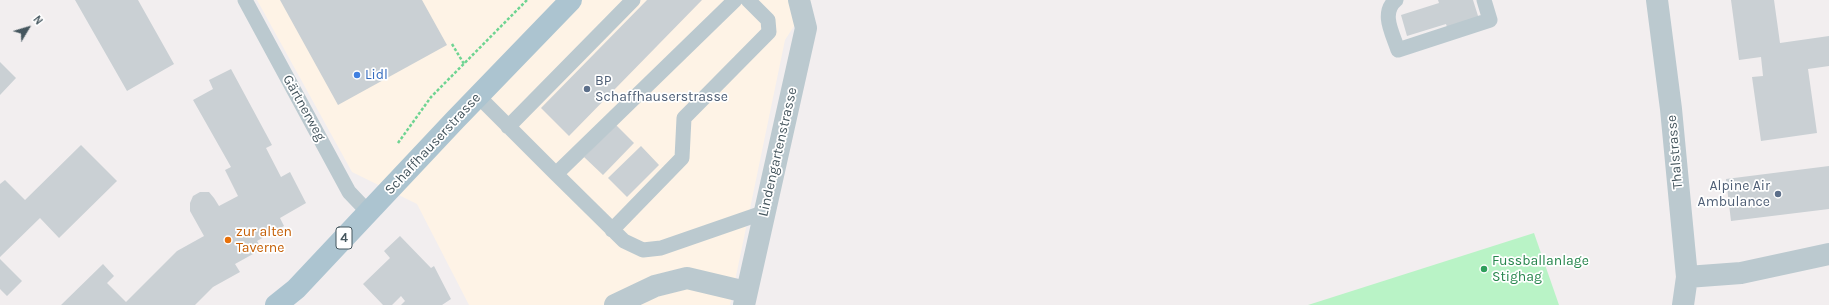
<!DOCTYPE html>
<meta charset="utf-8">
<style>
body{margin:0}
#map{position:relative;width:1829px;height:305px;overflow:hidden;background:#f2eeef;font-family:Karla,sans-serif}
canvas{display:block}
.north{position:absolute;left:8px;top:8px;width:40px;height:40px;-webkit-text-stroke:3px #fff;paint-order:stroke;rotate:52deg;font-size:11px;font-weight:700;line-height:16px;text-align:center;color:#45565e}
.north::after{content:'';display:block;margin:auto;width:14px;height:18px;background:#45565e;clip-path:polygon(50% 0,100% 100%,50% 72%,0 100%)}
</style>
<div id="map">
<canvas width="1829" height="305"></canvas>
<div class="north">N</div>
</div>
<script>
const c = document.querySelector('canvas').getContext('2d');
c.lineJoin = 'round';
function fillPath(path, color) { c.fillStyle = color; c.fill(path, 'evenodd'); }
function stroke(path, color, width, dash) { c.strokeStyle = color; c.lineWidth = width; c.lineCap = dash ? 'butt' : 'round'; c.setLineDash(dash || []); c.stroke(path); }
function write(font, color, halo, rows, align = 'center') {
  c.font = font + ' Karla,sans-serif'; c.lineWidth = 3.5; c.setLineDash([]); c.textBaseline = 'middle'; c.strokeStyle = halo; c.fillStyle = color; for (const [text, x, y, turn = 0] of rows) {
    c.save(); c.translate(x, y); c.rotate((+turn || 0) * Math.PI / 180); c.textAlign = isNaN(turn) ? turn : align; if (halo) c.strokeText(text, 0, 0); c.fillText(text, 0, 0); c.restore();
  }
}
const commercial = new Path2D(`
 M 257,0 L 811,0 L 785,40 L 730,305 L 469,305 L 417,204 L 352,172 Z`);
const green = new Path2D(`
 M 1534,233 L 1559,305 L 1308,305 Z`);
const building = new Path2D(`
 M 75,0 L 138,0 L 174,64 L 127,91 Z
 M 280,0 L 422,0 L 447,45 L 338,105 Z
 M 647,0 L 702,0 L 569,136 L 541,108 Z
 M 1438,0 L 1473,0 L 1479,19 L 1448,30 L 1446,24 L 1407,36 L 1401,15 L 1439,3 Z
 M 1731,0 L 1774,0 L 1780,43 L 1829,36 L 1829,66 L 1808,69 L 1817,133 L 1761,141 L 1752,77 L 1763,76 L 1761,57 L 1739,60 Z
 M 0,62 L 16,78 L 0,95 Z
 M 231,69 L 272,145 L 266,148 L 281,177 L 290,172 L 306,203 L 280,218 L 284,226 L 257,241 L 262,249 L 235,264 L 240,272 L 213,287 L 195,305 L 61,305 L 103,264 L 114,276 L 107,283 L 126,302 L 177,251 L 204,236 L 190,211 L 190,203 L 193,196 L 200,192 L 209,192 L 214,198 L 219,206 L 238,196 L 225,170 L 231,167 L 193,100 L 213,89 L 209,80 Z
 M 616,125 L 634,143 L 603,175 L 584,157 Z
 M 81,145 L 117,181 L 59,238 L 40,218 L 0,257 L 0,184 L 5,180 L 25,200 Z
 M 641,146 L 659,165 L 627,197 L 608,178 Z
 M 1829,166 L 1829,209 L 1731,221 L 1726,179 Z
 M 400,236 L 431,268 L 434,266 L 451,299 L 442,305 L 401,305 L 405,301 L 401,296 L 392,305 L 383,305 L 363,284 L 390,258 L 384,251 Z
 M 0,259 L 22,281 L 7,296 L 0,289 Z`);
const path = new Path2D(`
 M 452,44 L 464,64
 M 398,143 L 431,97 L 527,0`);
const service = new Path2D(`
 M 245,0 L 349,192 L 369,213
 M 1396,0 C 1380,13 1393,34 1398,50 L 1490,20 L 1484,0
 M 478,96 L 556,174 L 735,0
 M 508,127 L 633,0
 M 556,174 L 624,241 L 643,250 L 661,248 L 765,212
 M 612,230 L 682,158 L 684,118 L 769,32 L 768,20 L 748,0`);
const minor = new Path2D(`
 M 1657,0 L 1671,109 L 1687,277 L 1683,305
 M 1687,277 L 1741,273 L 1829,254
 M 615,305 L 655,286 L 687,278 L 746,292
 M 744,305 L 806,28 L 799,0`);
const primary = new Path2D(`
 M 276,305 L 296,289 L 455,120 L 571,0`);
const markers = [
 [357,75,4,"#3f7fe0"],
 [587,89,4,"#5c6f8a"],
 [1778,194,4,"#5c6f8a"],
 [228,240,4,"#e8710a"],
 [1484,269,4,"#2e9e5b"]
];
const shields = [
 [344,238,16]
];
const shieldNames = [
 ["4",344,238]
];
const shopNames = [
 ["Lidl",365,75]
];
const serviceNames = [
 ["BP",595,81],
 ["Schaffhauserstrasse",595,97],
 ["Alpine Air",1770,186,"right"],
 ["Ambulance",1770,202,"right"]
];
const streetNames = [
 ["Gärtnerweg",304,108,61],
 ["Schaffhauserstrasse",433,144,-47],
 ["Lindengartenstrasse",778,152,-77],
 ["Thalstrasse",1675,152,-95]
];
const foodNames = [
 ["zur alten",236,232],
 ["Taverne",236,248]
];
const leisureNames = [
 ["Fussballanlage",1492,261],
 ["Stighag",1492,277]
];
fillPath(commercial, '#fef3e6');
fillPath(green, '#b9f3c6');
fillPath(building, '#cad0d4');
stroke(path, '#6ed492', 2.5, [3, 2]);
stroke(service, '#bbc9cf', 15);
stroke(minor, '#bbc9cf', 22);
stroke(primary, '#acc4d0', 22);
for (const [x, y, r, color] of markers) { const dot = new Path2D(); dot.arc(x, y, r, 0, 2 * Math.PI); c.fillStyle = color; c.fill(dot); stroke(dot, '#fff', 1.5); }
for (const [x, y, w] of shields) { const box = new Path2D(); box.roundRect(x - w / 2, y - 11, w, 22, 3); c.fillStyle = '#fff'; c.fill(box); stroke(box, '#45565e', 1); }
write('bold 13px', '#45565e', null, shieldNames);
write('14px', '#366cbe', '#fff', shopNames, 'left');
write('14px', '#4e5e75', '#fff', serviceNames, 'left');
write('14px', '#45565e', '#fff', streetNames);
write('14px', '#c56008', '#fff', foodNames, 'left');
write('14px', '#27864d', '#fff', leisureNames, 'left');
</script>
